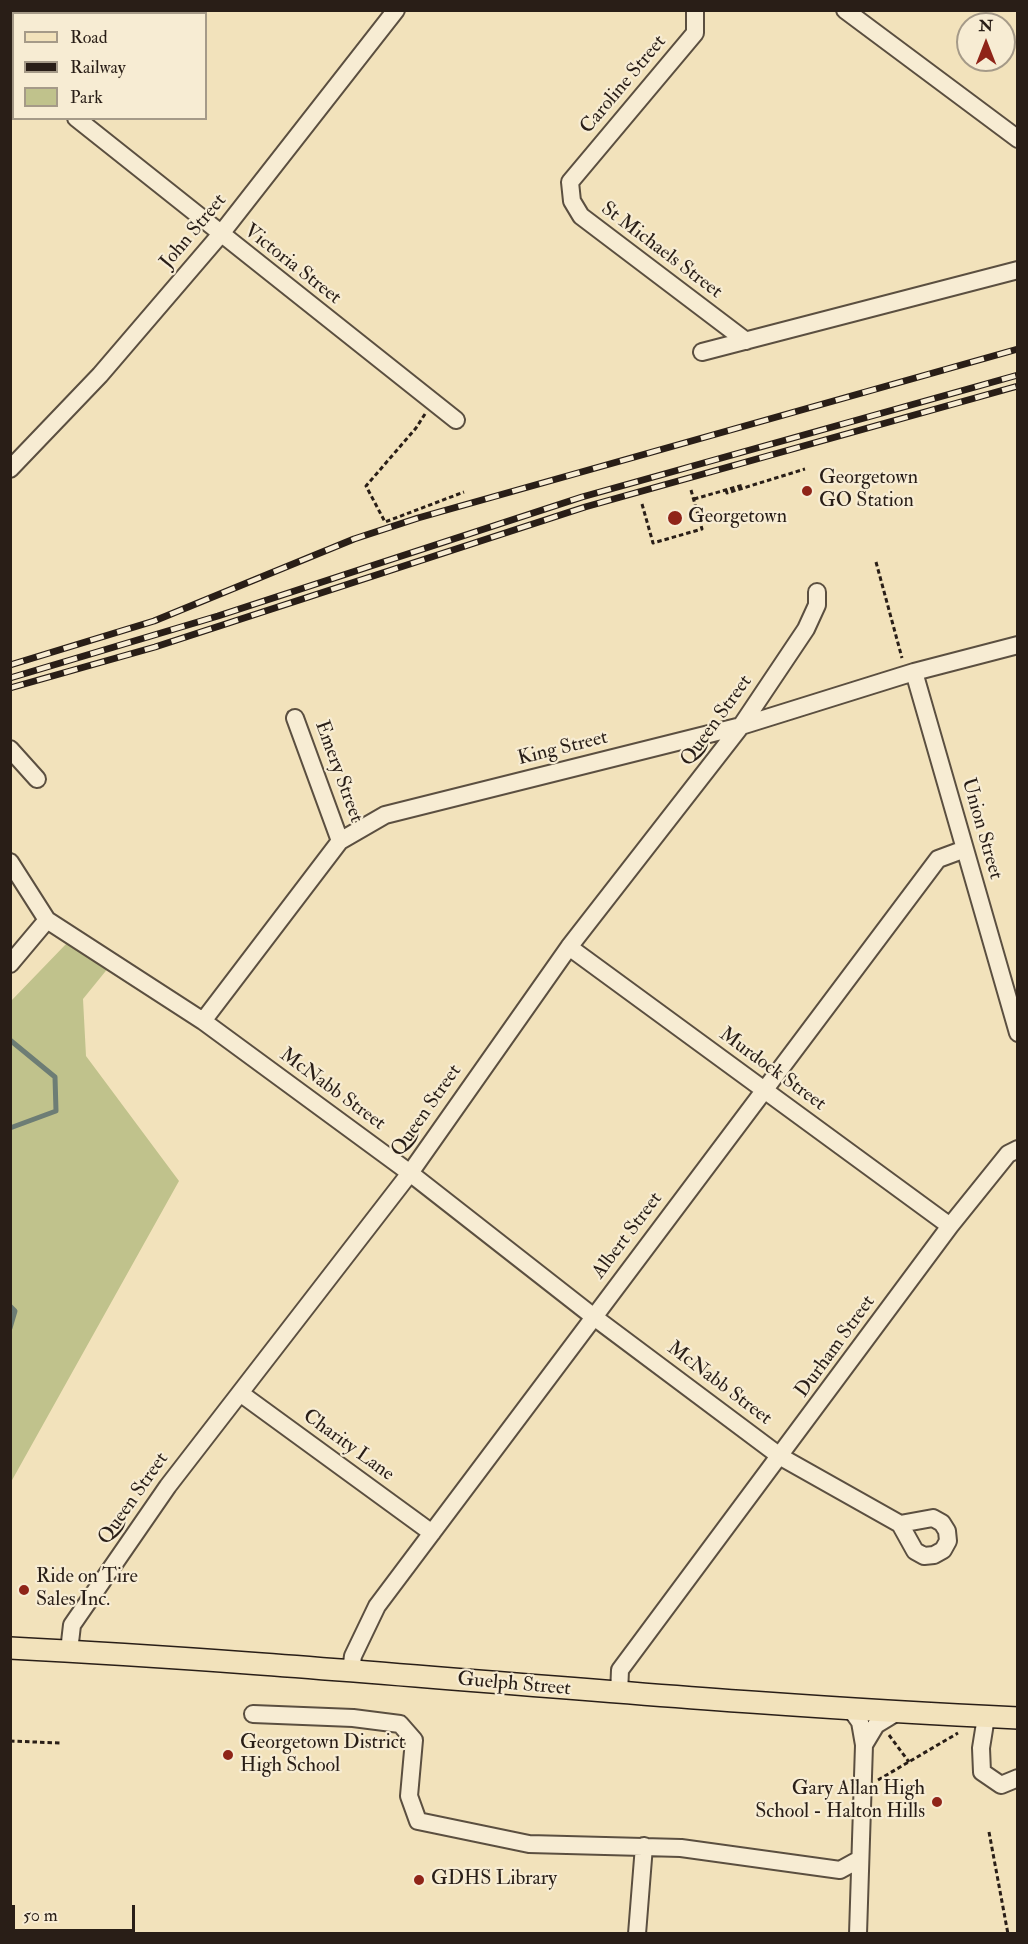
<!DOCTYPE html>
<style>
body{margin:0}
#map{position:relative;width:1028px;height:1944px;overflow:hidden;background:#f2e2bb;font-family:"IM FELL Double Pica",serif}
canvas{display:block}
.frame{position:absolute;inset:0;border:12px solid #291e17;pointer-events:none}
.legend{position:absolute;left:12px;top:12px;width:195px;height:108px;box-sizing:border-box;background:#f7ecd3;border:2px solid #a59a88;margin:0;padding:8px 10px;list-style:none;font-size:18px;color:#291e17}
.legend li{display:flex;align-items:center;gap:12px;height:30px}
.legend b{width:30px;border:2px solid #a59a88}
.north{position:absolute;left:956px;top:12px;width:60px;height:60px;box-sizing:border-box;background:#f7ecd3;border:2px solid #a59a88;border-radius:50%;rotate:0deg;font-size:16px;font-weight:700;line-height:24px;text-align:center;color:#291e17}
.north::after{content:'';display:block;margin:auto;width:21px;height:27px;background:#8f2418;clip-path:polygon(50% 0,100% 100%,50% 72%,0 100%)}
.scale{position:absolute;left:12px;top:1905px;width:123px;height:27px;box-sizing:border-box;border:3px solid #291e17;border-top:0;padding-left:8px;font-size:18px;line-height:21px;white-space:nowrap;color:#291e17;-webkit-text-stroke:4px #f7ecd3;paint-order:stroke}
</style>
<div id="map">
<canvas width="1028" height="1944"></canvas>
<div class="frame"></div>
<ul class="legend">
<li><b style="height:8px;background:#f2e2bb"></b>Road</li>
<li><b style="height:8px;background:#291e17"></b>Railway</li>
<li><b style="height:16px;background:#c0c28c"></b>Park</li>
</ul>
<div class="north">N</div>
<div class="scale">50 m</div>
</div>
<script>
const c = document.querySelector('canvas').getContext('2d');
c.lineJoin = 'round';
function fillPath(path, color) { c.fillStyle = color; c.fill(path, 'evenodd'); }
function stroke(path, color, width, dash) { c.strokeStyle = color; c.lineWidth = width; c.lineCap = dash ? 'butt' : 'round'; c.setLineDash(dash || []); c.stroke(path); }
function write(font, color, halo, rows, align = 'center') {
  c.font = font + ' "IM FELL Double Pica",serif'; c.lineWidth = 4.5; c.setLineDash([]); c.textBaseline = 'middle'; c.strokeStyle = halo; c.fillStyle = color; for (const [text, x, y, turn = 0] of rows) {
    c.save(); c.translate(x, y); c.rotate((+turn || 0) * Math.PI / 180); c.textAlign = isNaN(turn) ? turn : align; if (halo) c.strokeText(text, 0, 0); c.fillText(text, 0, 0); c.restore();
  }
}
const green = new Path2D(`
 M 67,943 L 83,949 L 109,967 L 83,999 L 86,1056 L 179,1181 L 11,1482 L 11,1001 Z`);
const stream = new Path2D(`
 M 10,1040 L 55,1077 L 56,1111 L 10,1128
 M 10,1306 L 15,1311 L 10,1328`);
const path = new Path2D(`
 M 425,414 L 416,428 L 366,486 L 385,522 L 464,492
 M 726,490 L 727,493 L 805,469
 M 694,499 L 743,485
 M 642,504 L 653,543 L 702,529 L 691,490
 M 876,562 L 902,658
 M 889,1735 L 909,1762
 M 10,1741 L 60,1743
 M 878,1780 L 958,1733
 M 989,1832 L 1008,1934`);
const minor = new Path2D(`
 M 695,10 L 695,33 L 570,182 L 572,201 L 581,216 L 746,341
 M 845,10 L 1018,139
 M 77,14 L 79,10
 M 10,62 L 14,65
 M 10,95 L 14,92
 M 76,118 L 456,420
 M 702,352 L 1018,270
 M 10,469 L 100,375 L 220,235 L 396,10
 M 914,672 L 1018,1033
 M 295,718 L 340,841
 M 10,749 L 37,779
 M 10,862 L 47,920 L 203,1021 L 410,1173 L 594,1317 L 781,1457 L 900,1524 L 915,1551 L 924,1556 L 934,1555 L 943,1550 L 948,1541 L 947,1531 L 942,1523 L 933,1518 L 900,1524
 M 569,947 L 950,1226
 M 10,964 L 47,920
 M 203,1021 L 340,841 L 385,815 L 741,726 L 914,672 L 1018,645
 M 240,1393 L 432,1533
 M 69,1651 L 72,1625 L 168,1486 L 410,1173 L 569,947 L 741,726 L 806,629 L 817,605 L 817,592
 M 351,1670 L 353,1656 L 377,1606 L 938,859 L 965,849
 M 619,1694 L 620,1670 L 950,1226 L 1008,1154 L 1018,1149
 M 850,1708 L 860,1722 L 864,1745 L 858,1934
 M 253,1714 L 353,1718 L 400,1724 L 414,1740 L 409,1796 L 418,1821 L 529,1844 L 681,1848 L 840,1870 L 860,1859
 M 986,1717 L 981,1748 L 982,1772 L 1001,1785 L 1018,1778
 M 864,1745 L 876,1725 L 899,1711
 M 637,1934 L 644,1846`);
const major = new Path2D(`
 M 10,1648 C 347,1665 681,1703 1018,1718`);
const rail = new Path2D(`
 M 10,665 L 154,621 L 354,539 L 418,518 L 1018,349
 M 10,678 L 218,616 L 582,497 L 1018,375
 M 10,688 L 155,647 L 585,507 L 1018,386`);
const markers = [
 [807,491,6,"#8f2418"],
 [675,518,8,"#8f2418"],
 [24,1590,6,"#8f2418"],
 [228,1755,6,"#8f2418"],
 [937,1802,6,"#8f2418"],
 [419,1880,6,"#8f2418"]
];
const streetNames = [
 ["Caroline Street",624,85,-50],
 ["John Street",194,232,-50],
 ["St Michaels Street",661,251,37],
 ["Victoria Street",292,265,38],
 ["Queen Street",717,721,-54],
 ["King Street",563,749,-14],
 ["Emery Street",338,772,70],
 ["Union Street",981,829,74],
 ["Murdock Street",772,1070,36],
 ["McNabb Street",332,1090,36],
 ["Queen Street",427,1111,-55],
 ["Albert Street",628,1236,-53],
 ["Durham Street",836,1347,-54],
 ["McNabb Street",719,1384,37],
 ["Charity Lane",348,1446,36],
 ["Queen Street",134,1499,-55],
 ["Guelph Street",514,1685,5]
];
const poiNames = [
 ["Georgetown",819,479],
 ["GO Station",819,502],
 ["Georgetown",688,518],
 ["Ride on Tire",36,1578],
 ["Sales Inc.",36,1601],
 ["Georgetown District",240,1744],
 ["High School",240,1767],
 ["Gary Allan High",925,1790,"right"],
 ["School - Halton Hills",925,1813,"right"],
 ["GDHS Library",431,1880]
];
fillPath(green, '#c0c28c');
stroke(stream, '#6d7d75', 5);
stroke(minor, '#5b4f40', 20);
stroke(major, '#291e17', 24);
stroke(path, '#291e17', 3, [4.5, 3]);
stroke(minor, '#f7ecd3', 16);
stroke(major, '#f2e2bb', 21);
stroke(rail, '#291e17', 7);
stroke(rail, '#f7ecd3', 4.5, [14]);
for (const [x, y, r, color] of markers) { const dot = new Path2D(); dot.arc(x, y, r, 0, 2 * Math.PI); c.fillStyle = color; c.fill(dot); stroke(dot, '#f7ecd3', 2); }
write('20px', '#291e17', '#f7ecd3', streetNames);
write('20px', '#291e17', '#f7ecd3', poiNames, 'left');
</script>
